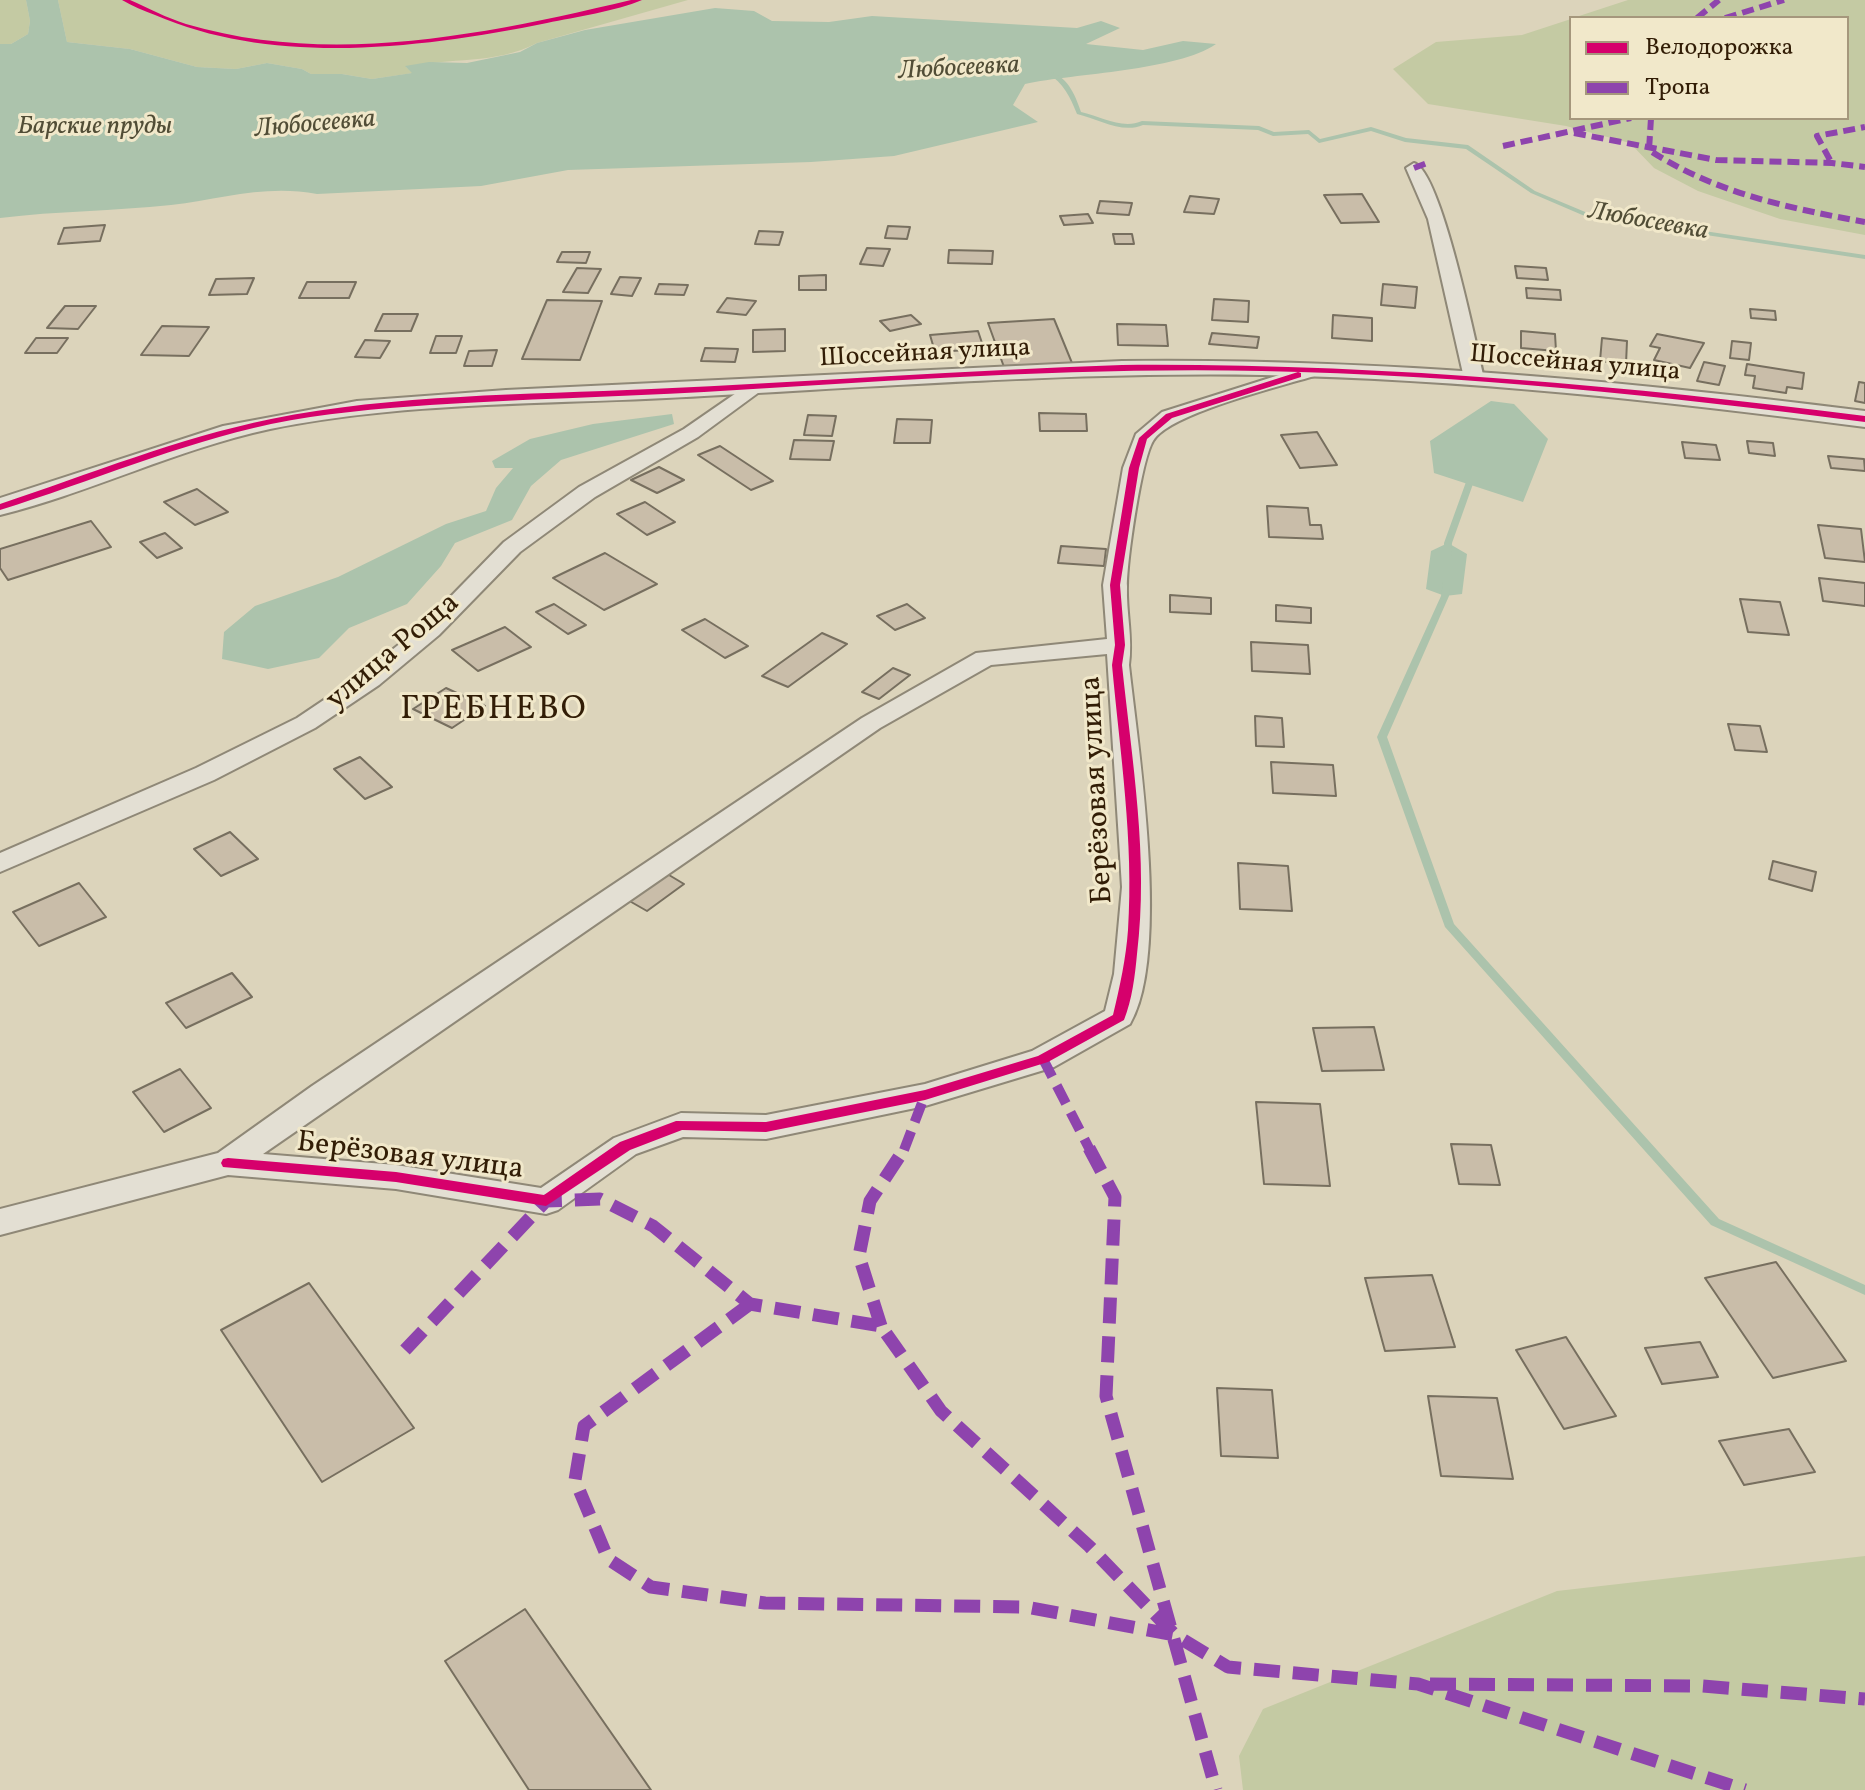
<!DOCTYPE html>
<meta charset="utf-8">
<style>
body{margin:0}
#map{position:relative;width:1865px;height:1790px;overflow:hidden;background:#dcd4bb;font-family:Vollkorn,serif}
canvas{display:block}
.legend{position:absolute;left:1569px;top:16px;width:280px;height:104px;box-sizing:border-box;background:#f1e8ca;border:2px solid #a5977c;margin:0;padding:10px 14px;list-style:none;font-size:24px;color:#321d06}
.legend li{display:flex;align-items:center;gap:16px;height:40px}
.legend b{width:40px;border:2px solid #a5977c}
</style>
<div id="map">
<canvas width="1865" height="1790"></canvas>
<ul class="legend">
<li><b style="height:10px;background:#d6006c"></b>Велодорожка</li>
<li><b style="height:10px;background:#8e44ad"></b>Тропа</li>
</ul>
</div>
<script>
const c = document.querySelector('canvas').getContext('2d');
c.lineJoin = 'round';
function fillPath(path, color) { c.fillStyle = color; c.fill(path, 'evenodd'); }
function stroke(path, color, width, dash) { c.strokeStyle = color; c.lineWidth = width; c.lineCap = dash ? 'butt' : 'round'; c.setLineDash(dash || []); c.stroke(path); }
function write(font, color, halo, rows, align = 'center') {
  c.font = font + ' Vollkorn,serif'; c.lineWidth = 6; c.setLineDash([]); c.textBaseline = 'middle'; c.strokeStyle = halo; c.fillStyle = color; for (const [text, x, y, turn = 0] of rows) {
    c.save(); c.translate(x, y); c.rotate((+turn || 0) * Math.PI / 180); c.textAlign = isNaN(turn) ? turn : align; if (halo) c.strokeText(text, 0, 0); c.fillText(text, 0, 0); c.restore();
  }
}
const green = new Path2D(`
 M 0,0 L 26,0 L 30,21 L 28,34 L 11,44 L 0,44 Z
 M 58,0 L 688,0 L 537,43 C 495,65 450,57 406,67 L 413,73 L 372,79 L 342,74 L 311,74 L 302,69 L 267,63 L 236,69 L 197,67 L 130,49 L 67,42 Z
 M 1628,0 L 1865,0 L 1865,235 L 1780,219 L 1698,191 L 1654,168 L 1630,143 L 1566,126 L 1428,104 L 1393,69 L 1436,42 L 1522,35 L 1571,19 L 1571,118 L 1847,118 L 1847,18 L 1573,18 Z
 M 1865,1556 L 1865,1790 L 1243,1790 L 1239,1756 L 1263,1709 L 1557,1591 Z`);
const water = new Path2D(`
 M 26,0 L 58,0 L 67,42 L 130,49 L 197,67 L 236,69 L 267,63 L 302,69 L 311,74 L 342,74 L 372,79 L 412,73 L 405,66 L 429,62 L 467,63 L 520,52 L 537,43 L 585,30 L 715,8 L 754,11 L 772,21 L 829,22 L 872,16 L 1077,28 L 1101,21 L 1120,28 L 1086,44 L 1143,50 L 1183,41 L 1216,44 C 1177,71 1076,73 1025,84 L 1013,105 L 1038,122 L 894,156 L 811,162 L 568,170 L 481,186 L 317,194 C 266,184 221,199 171,205 C 114,211 57,211 0,218 L 0,44 L 11,44 L 28,34 L 30,21 Z
 M 1491,401 L 1514,404 L 1548,439 L 1523,502 L 1434,473 L 1430,441 Z
 M 672,414 L 674,424 L 561,460 L 531,486 L 512,520 L 455,543 L 441,566 L 407,604 L 349,628 L 319,658 L 268,669 L 222,659 L 224,632 L 255,606 L 338,577 L 446,524 L 486,511 L 496,488 L 513,468 L 495,468 L 492,461 L 530,439 L 593,424 Z
 M 1448,543 L 1467,554 L 1462,594 L 1445,596 L 1426,589 L 1431,551 Z`);
const stream = new Path2D(`
 M 1047,71 C 1067,75 1075,94 1081,112 C 1101,116 1122,130 1142,121 L 1259,126 L 1274,132 L 1309,130 L 1320,139 L 1371,127 L 1406,138 L 1468,145 L 1535,191 L 1590,214 L 1865,255 L 1865,259 L 1587,217 L 1531,193 L 1466,149 L 1405,142 L 1371,131 L 1319,143 L 1308,134 L 1273,136 L 1258,130 L 1143,125 C 1122,134 1098,119 1077,114 C 1070,97 1064,83 1047,73 Z
 M 1466,482 L 1469,482 L 1473,484 L 1452,543 L 1451,556 L 1450,558 L 1444,558 L 1444,543 Z
 M 1443,582 L 1446,582 L 1450,584 L 1449,596 L 1387,737 L 1454,924 L 1719,1219 L 1865,1285 L 1865,1295 L 1711,1225 L 1445,927 L 1377,737 L 1441,596 Z`);
const building = new Path2D(`
 M 1362,194 L 1379,222 L 1341,223 L 1324,195 Z
 M 1190,196 L 1219,199 L 1214,214 L 1184,212 Z
 M 1100,201 L 1132,203 L 1129,215 L 1097,213 Z
 M 1088,214 L 1093,223 L 1064,225 L 1060,216 Z
 M 105,225 L 100,241 L 58,244 L 64,228 Z
 M 888,226 L 910,227 L 907,239 L 885,238 Z
 M 759,231 L 783,232 L 779,245 L 755,244 Z
 M 1113,234 L 1132,234 L 1134,244 L 1115,244 Z
 M 867,248 L 890,249 L 883,266 L 860,264 Z
 M 949,250 L 993,251 L 992,264 L 948,263 Z
 M 562,252 L 590,252 L 586,263 L 557,262 Z
 M 1515,266 L 1546,268 L 1548,280 L 1517,278 Z
 M 577,268 L 601,269 L 588,293 L 563,292 Z
 M 826,275 L 826,290 L 799,290 L 799,276 Z
 M 620,277 L 641,278 L 632,296 L 611,294 Z
 M 254,278 L 247,294 L 209,295 L 216,279 Z
 M 307,282 L 356,282 L 349,298 L 299,298 Z
 M 659,284 L 688,285 L 684,295 L 655,294 Z
 M 1383,284 L 1417,287 L 1415,308 L 1381,305 Z
 M 1526,288 L 1560,290 L 1561,300 L 1527,298 Z
 M 727,298 L 756,301 L 746,315 L 717,312 Z
 M 1214,299 L 1249,301 L 1248,322 L 1212,320 Z
 M 547,300 L 602,301 L 580,360 L 522,359 Z
 M 65,306 L 96,306 L 78,329 L 47,328 Z
 M 1750,309 L 1775,311 L 1776,320 L 1751,318 Z
 M 383,314 L 418,314 L 411,331 L 375,331 Z
 M 911,315 L 921,324 L 890,331 L 880,321 Z
 M 1333,315 L 1372,318 L 1372,341 L 1332,338 Z
 M 1054,319 L 1072,363 L 1004,367 L 988,323 Z
 M 1117,324 L 1166,325 L 1168,346 L 1118,345 Z
 M 162,326 L 209,327 L 189,356 L 141,355 Z
 M 785,329 L 785,351 L 753,352 L 753,330 Z
 M 978,331 L 984,349 L 935,352 L 930,335 Z
 M 1521,331 L 1555,334 L 1556,351 L 1521,348 Z
 M 1212,333 L 1259,337 L 1257,348 L 1209,344 Z
 M 1657,334 L 1704,343 L 1690,368 L 1654,360 L 1660,348 L 1650,346 Z
 M 436,336 L 462,336 L 456,353 L 430,353 Z
 M 36,338 L 68,338 L 57,353 L 25,353 Z
 M 1602,338 L 1627,341 L 1626,364 L 1600,361 Z
 M 365,340 L 390,341 L 380,358 L 355,357 Z
 M 1732,341 L 1751,343 L 1749,360 L 1730,358 Z
 M 705,348 L 738,349 L 735,362 L 701,361 Z
 M 497,350 L 492,366 L 464,366 L 469,351 Z
 M 1704,362 L 1725,366 L 1719,385 L 1697,381 Z
 M 1747,364 L 1804,373 L 1802,389 L 1787,387 L 1786,393 L 1753,388 L 1755,376 L 1745,375 Z
 M 1859,382 L 1865,383 L 1865,403 L 1855,401 Z
 M 1039,413 L 1086,414 L 1087,431 L 1040,431 Z
 M 808,415 L 836,416 L 832,436 L 804,435 Z
 M 897,419 L 932,420 L 930,443 L 894,443 Z
 M 1317,432 L 1337,465 L 1300,468 L 1281,435 Z
 M 794,440 L 834,441 L 830,460 L 790,459 Z
 M 1747,441 L 1773,443 L 1775,456 L 1749,453 Z
 M 1682,442 L 1716,445 L 1720,460 L 1685,458 Z
 M 720,446 L 773,481 L 751,490 L 698,455 Z
 M 1828,456 L 1864,459 L 1865,471 L 1831,468 Z
 M 659,467 L 684,480 L 657,493 L 631,480 Z
 M 197,489 L 228,512 L 195,525 L 164,502 Z
 M 645,502 L 675,522 L 647,535 L 617,514 Z
 M 1267,506 L 1308,508 L 1310,525 L 1321,525 L 1323,539 L 1269,537 Z
 M 91,521 L 111,547 L 8,580 L 0,568 L 0,549 Z
 M 1818,525 L 1861,529 L 1865,562 L 1825,558 Z
 M 165,533 L 182,548 L 157,558 L 140,542 Z
 M 1061,546 L 1106,549 L 1104,566 L 1058,563 Z
 M 605,553 L 657,584 L 604,610 L 553,578 Z
 M 1819,578 L 1865,583 L 1865,606 L 1823,601 Z
 M 1170,595 L 1211,598 L 1211,614 L 1170,612 Z
 M 1740,599 L 1780,602 L 1789,635 L 1748,632 Z
 M 554,604 L 586,625 L 568,634 L 536,612 Z
 M 907,604 L 925,618 L 895,630 L 877,616 Z
 M 1276,605 L 1311,608 L 1311,623 L 1276,621 Z
 M 705,619 L 748,646 L 725,658 L 682,630 Z
 M 505,627 L 531,647 L 478,671 L 452,650 Z
 M 822,633 L 847,644 L 788,687 L 762,676 Z
 M 1251,642 L 1308,645 L 1310,674 L 1252,671 Z
 M 893,668 L 910,675 L 879,699 L 862,692 Z
 M 446,688 L 485,706 L 452,728 L 413,709 Z
 M 1255,716 L 1282,718 L 1284,747 L 1256,746 Z
 M 1728,724 L 1760,726 L 1767,752 L 1735,750 Z
 M 360,757 L 392,787 L 365,799 L 334,769 Z
 M 1271,762 L 1333,765 L 1336,796 L 1273,793 Z
 M 230,832 L 258,859 L 221,876 L 194,849 Z
 M 1773,861 L 1816,872 L 1812,891 L 1769,879 Z
 M 1238,863 L 1288,866 L 1292,911 L 1240,909 Z
 M 664,872 L 684,884 L 647,911 L 626,899 Z
 M 79,883 L 106,917 L 39,946 L 13,912 Z
 M 232,973 L 252,997 L 186,1028 L 166,1003 Z
 M 1374,1027 L 1384,1070 L 1322,1071 L 1313,1028 Z
 M 180,1069 L 211,1108 L 164,1132 L 133,1092 Z
 M 1256,1102 L 1320,1104 L 1330,1186 L 1264,1184 Z
 M 1451,1144 L 1491,1145 L 1500,1185 L 1459,1184 Z
 M 1776,1262 L 1846,1361 L 1773,1378 L 1705,1278 Z
 M 1432,1275 L 1455,1347 L 1385,1351 L 1365,1278 Z
 M 309,1283 L 414,1428 L 322,1482 L 221,1330 Z
 M 1566,1337 L 1616,1416 L 1564,1429 L 1516,1350 Z
 M 1700,1342 L 1718,1377 L 1662,1384 L 1645,1348 Z
 M 1217,1388 L 1272,1390 L 1278,1458 L 1221,1456 Z
 M 1428,1396 L 1497,1398 L 1513,1479 L 1441,1476 Z
 M 1789,1429 L 1815,1472 L 1744,1485 L 1719,1441 Z
 M 525,1609 L 651,1790 L 529,1790 L 445,1661 Z`);
const minor = new Path2D(`
 M 1414,163 C 1441,170 1476,345 1484,378 L 1481,382 L 1474,384 L 1464,378 L 1428,219 L 1406,168 Z
 M 1314,364 L 1321,366 L 1324,370 L 1321,374 C 1286,385 1169,413 1153,441 C 1141,461 1127,561 1127,586 C 1126,613 1133,638 1129,665 C 1138,748 1171,954 1130,1024 L 1054,1067 L 925,1106 L 766,1139 L 683,1137 L 636,1154 L 558,1210 L 546,1214 L 396,1189 L 228,1175 L 0,1235 L 0,1209 L 218,1153 L 312,1086 L 862,718 L 976,653 L 1107,639 L 1103,585 L 1123,468 L 1136,434 L 1162,412 ZM 1107,654 L 1122,887 L 1114,974 L 1105,1011 L 1032,1051 L 925,1084 L 766,1115 L 681,1113 L 614,1138 L 541,1188 L 396,1165 L 263,1154 L 880,728 L 991,665 Z
 M 755,380 L 765,386 L 762,390 L 698,437 L 595,497 L 520,552 L 439,635 L 379,685 L 315,728 L 214,780 L 0,872 L 0,853 L 196,768 L 297,718 L 361,675 L 423,625 L 504,542 L 579,487 L 684,429 Z`);
const tertiary = new Path2D(`
 M 1122,361 C 1372,358 1618,380 1865,411 L 1865,427 C 1665,401 1464,379 1262,375 C 1076,372 890,386 704,396 C 560,405 412,400 270,429 C 177,449 92,492 0,515 L 0,498 L 223,426 L 357,401 L 506,390 Z`);
const quietFar2 = new Path2D(`
 M 1697,18 L 1719,0
 M 1725,18 L 1784,0
 M 1651,118 L 1649,150 C 1715,193 1788,208 1865,222
 M 1574,133 L 1716,160 L 1832,163 L 1865,167
 M 1503,146 L 1631,118
 M 1830,160 L 1817,136 L 1865,127
 M 1414,168 L 1427,163`);
const quietFar1 = new Path2D(`
 M 1043,1059 L 1090,1150
 M 904,1150 L 925,1095`);
const quiet = new Path2D(`
 M 1089,1148 L 1115,1197 L 1106,1396 L 1216,1790
 M 750,1304 L 584,1426 L 575,1480 L 608,1559 L 651,1587 L 765,1603 L 1026,1607 L 1175,1635
 M 881,1326 L 859,1256 L 870,1201 L 905,1148
 M 405,1350 L 546,1201 L 600,1199 L 653,1226 L 750,1304 L 881,1326 L 941,1411 L 1089,1546 L 1175,1635 L 1228,1667 L 1418,1684 L 1745,1790
 M 1430,1684 L 1702,1686 L 1865,1699`);
const cycleway = new Path2D(`
 M 122,0 L 130,0 C 148,8 167,18 186,24 C 331,67 488,34 631,0 L 642,0 C 616,11 576,17 547,23 C 423,48 275,67 155,15 C 144,11 132,6 122,0 Z
 M 1122,365 C 1372,363 1618,385 1865,416 L 1865,422 C 1665,396 1464,375 1262,371 C 1076,367 890,381 704,392 C 613,397 521,399 430,405 C 377,409 323,413 271,424 C 178,444 90,482 0,510 L 0,504 C 90,474 178,438 271,419 C 395,394 525,395 651,389 C 808,382 965,370 1122,365 Z
 M 1298,372 L 1301,373 L 1301,377 L 1172,418 L 1147,439 L 1139,468 L 1120,585 L 1125,645 L 1122,665 C 1132,761 1149,858 1137,954 C 1135,976 1132,1000 1124,1020 L 1048,1062 L 925,1100 L 766,1132 L 682,1130 L 630,1150 L 546,1206 L 396,1182 L 223,1167 L 221,1163 L 223,1159 L 228,1158 L 396,1172 L 544,1195 L 620,1142 L 676,1121 L 766,1122 L 925,1090 L 1038,1056 L 1113,1015 C 1120,986 1126,958 1128,930 C 1134,841 1120,753 1112,665 L 1115,645 L 1110,585 L 1129,468 L 1139,438 L 1166,414 Z`);
const farWaternames = [
 ["Любосеевка",959,70,-3],
 ["Любосеевка",315,126,-5],
 ["Барские пруды",95,128],
 ["Любосеевка",1648,223,10]
];
const farStreetnames = [
 ["Шоссейная улица",925,355,-3],
 ["Шоссейная улица",1575,365,5]
];
const streetNames = [
 ["улица Роща",394,653,-40],
 ["Берёзовая улица",1099,790,-93],
 ["Берёзовая улица",410,1158,7]
];
const quarterNames = [
 ["ГРЕБНЕВО",494,712]
];
fillPath(green, '#c4caa3');
fillPath(water, '#acc3ac');
fillPath(stream, '#acc3ac');
fillPath(building, '#c9bda9');
stroke(building, '#776f5f', 2);
stroke(minor, '#8f8877', 4);
stroke(tertiary, '#8f8877', 4);
fillPath(minor, '#e3dfd3');
fillPath(tertiary, '#e3dfd3');
stroke(quietFar2, '#8e44ad', 6, [12, 6]);
stroke(quietFar1, '#8e44ad', 10, [20, 10]);
stroke(quiet, '#8e44ad', 13, [26, 13]);
fillPath(cycleway, '#d6006c');
write('italic 26px', '#514d36', '#f1e8ca', farWaternames);
write('26px', '#321d06', '#f1e8ca', farStreetnames);
write('30px', '#321d06', '#f1e8ca', streetNames);
c.letterSpacing = '2px';
write('34px', '#321d06', '#f1e8ca', quarterNames);
c.letterSpacing = '0px';
</script>
